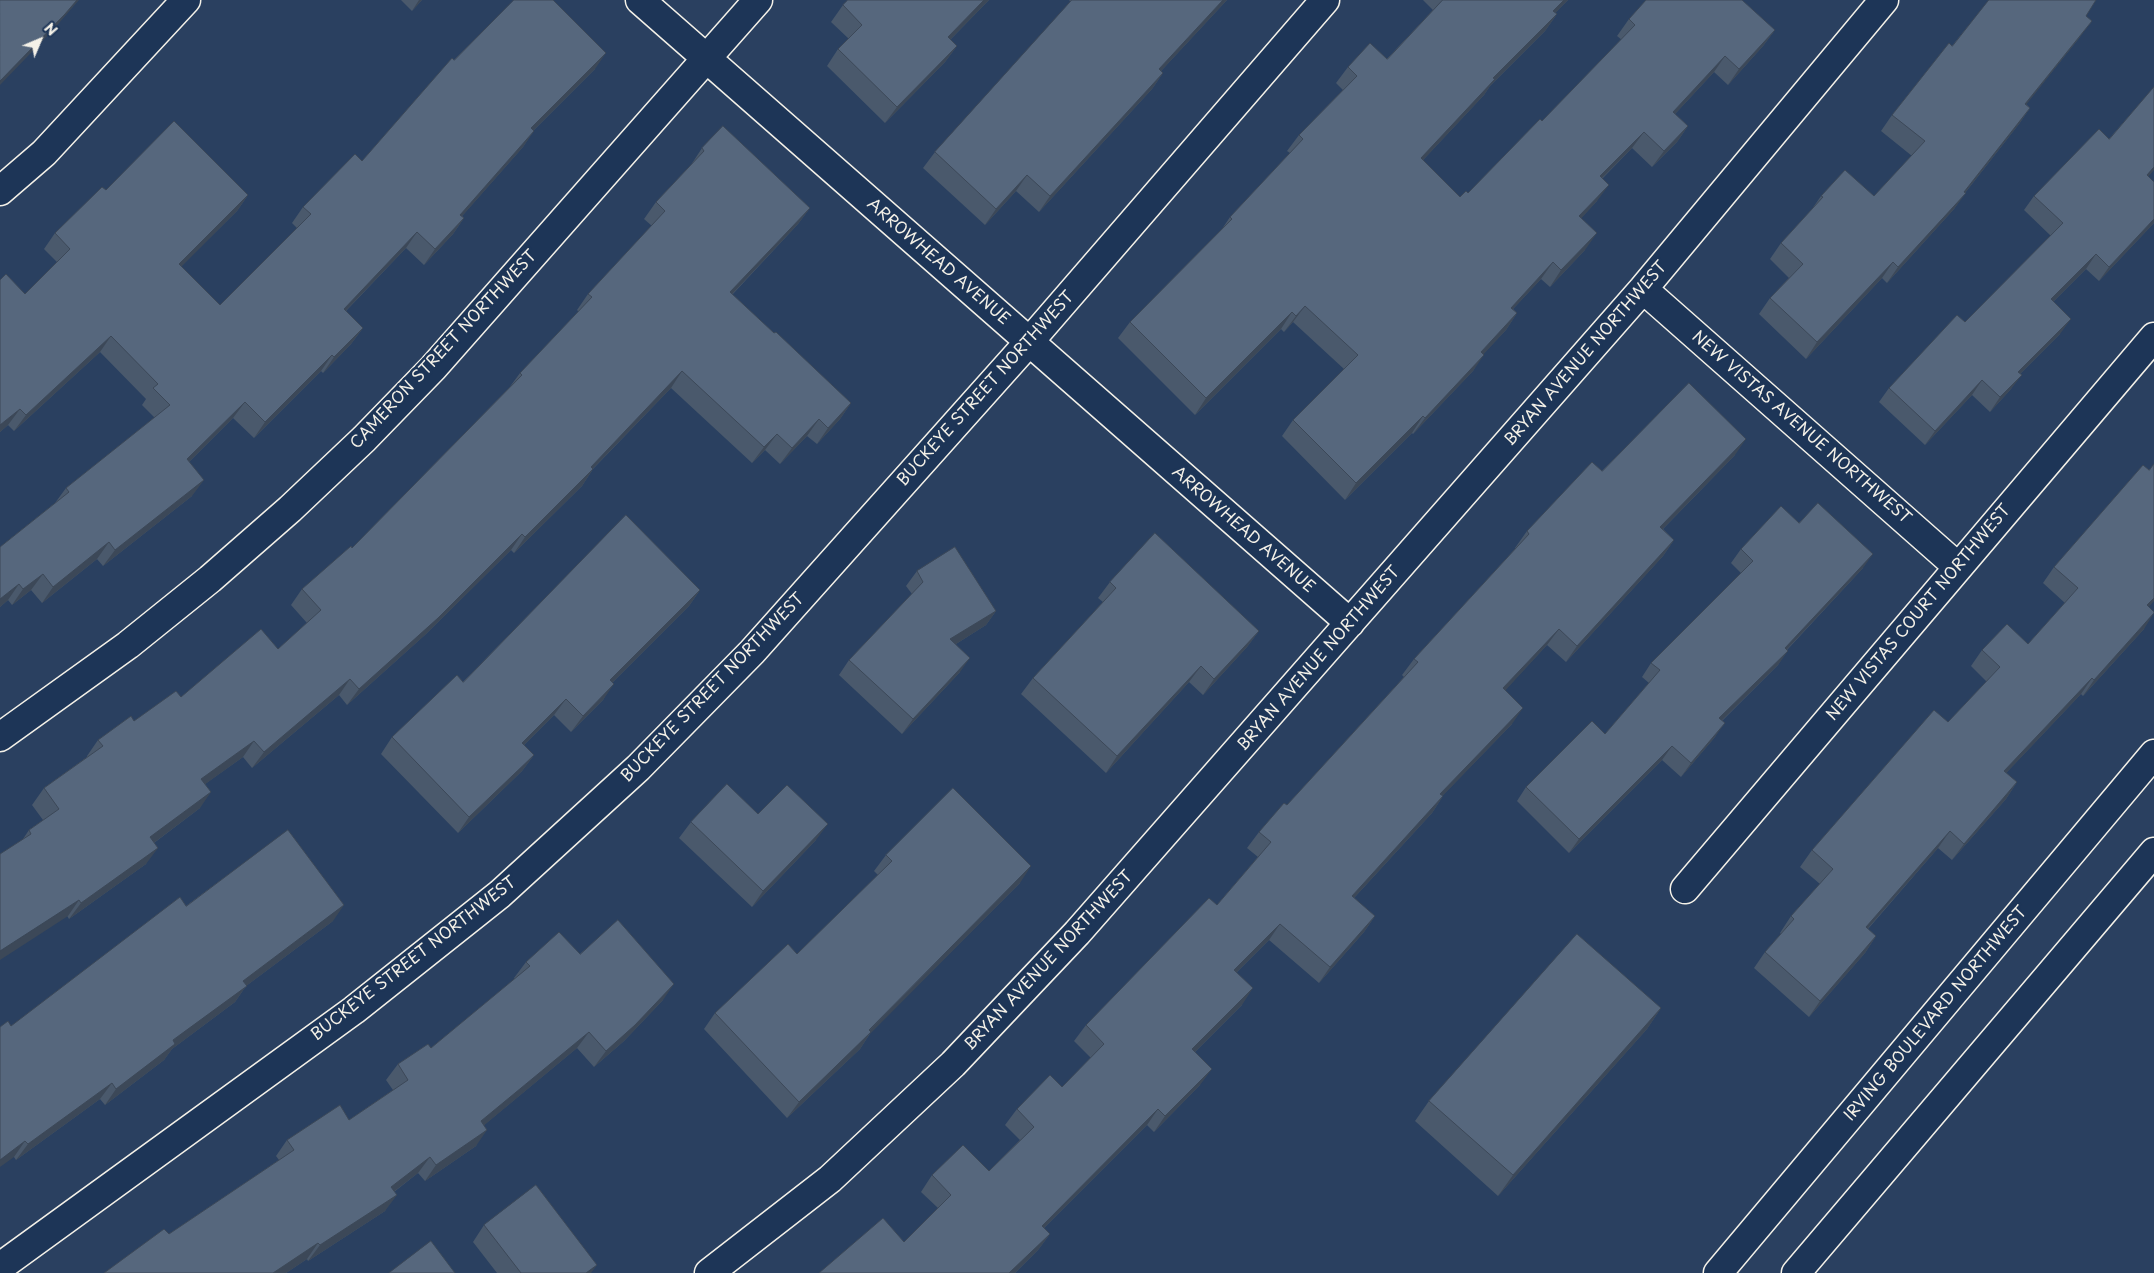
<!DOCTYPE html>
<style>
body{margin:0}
#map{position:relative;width:2154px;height:1273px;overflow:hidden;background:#2a4060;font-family:"Playpen Sans",sans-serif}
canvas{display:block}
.north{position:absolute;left:15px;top:15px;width:50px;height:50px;-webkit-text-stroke:4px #1d3557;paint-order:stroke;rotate:45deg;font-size:14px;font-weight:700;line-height:20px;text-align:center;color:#f4f1e8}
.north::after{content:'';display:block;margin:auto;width:18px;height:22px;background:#f4f1e8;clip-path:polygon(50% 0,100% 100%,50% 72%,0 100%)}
</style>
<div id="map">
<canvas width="2154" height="1273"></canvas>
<div class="north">N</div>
</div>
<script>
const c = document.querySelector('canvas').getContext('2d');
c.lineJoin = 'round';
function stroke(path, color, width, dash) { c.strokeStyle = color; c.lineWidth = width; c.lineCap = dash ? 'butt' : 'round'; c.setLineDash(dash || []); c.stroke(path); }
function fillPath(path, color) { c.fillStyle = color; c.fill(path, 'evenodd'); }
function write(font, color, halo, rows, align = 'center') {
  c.font = font + ' "Playpen Sans",sans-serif'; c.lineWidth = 5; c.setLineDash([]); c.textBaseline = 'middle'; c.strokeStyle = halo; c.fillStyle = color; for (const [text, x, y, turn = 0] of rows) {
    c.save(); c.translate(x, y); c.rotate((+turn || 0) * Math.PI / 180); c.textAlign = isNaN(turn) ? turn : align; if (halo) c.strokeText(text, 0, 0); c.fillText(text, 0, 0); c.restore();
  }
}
const minor = new Path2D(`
 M 640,0 L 1350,623
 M 0,191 L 44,153 L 186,0
 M 1643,289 L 1958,567
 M 0,737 L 128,645 L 210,579 L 290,509 L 364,439 L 433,368 L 758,0
 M 1685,889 L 2154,337
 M 0,1267 L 354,1010 L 500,894 L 638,768 L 752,652 L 1029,342 L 1325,0
 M 709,1273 L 830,1179 L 953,1064 L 1077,933 L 1643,289 L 1884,0
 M 1718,1273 L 2154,754
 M 1796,1273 L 2154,852`);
const wall = new Path2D(`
 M 401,0 L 422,0 L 412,11 Z
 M 848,0 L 989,0 L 950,40 L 957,46 L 945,62 L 885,123 L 827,66 L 838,49 L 849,39 L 831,22 L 843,5 Z
 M 1069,0 L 1227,0 L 1161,71 L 1163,73 L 1152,89 L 1039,212 L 1016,191 L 985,225 L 923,168 L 935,152 L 1071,2 Z
 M 1423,0 L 1568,0 L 1555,13 L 1557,14 L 1545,31 L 1490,86 L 1484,95 L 1423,160 L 1460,197 L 1468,193 L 1542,121 L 1622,40 L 1617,36 L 1629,19 L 1775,30 L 1763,46 L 1728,85 L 1714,72 L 1675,114 L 1688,126 L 1677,142 L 1652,167 L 1632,148 L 1602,179 L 1597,201 L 1581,218 L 1585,250 L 1550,287 L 1541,279 L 1513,309 L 1517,313 L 1506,330 L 1483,354 L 1473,371 L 1413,434 L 1412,433 L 1345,500 L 1282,436 L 1293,420 L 1344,369 L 1293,322 L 1284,332 L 1281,329 L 1195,415 L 1118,338 L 1130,322 L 1222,229 L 1230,217 L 1290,153 L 1287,151 L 1299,135 L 1343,90 L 1336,83 L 1348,67 L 1387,59 L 1433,10 Z
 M 2086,16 L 2080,37 L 2026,104 L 2030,108 L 2019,124 L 1965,193 L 1954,209 L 1887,283 L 1882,278 L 1806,359 L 1759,314 L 1770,298 L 1789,278 L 1770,259 L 1781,243 L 1810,212 L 1821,196 L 1874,196 L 1912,156 L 1881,131 L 1892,115 L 1952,46 Z
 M 454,60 L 595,69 L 534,130 L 523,147 L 462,216 L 464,218 L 453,234 L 424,265 L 406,248 L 346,311 L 363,328 L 351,344 L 323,373 L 321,371 L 254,438 L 233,418 L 189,462 L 192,496 L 103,566 L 97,559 L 42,603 L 31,590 L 12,605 L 8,600 L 0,607 L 0,547 L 55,503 L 66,488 L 155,418 L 142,405 L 146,399 L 100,352 L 14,431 L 8,425 L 0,432 L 0,280 L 25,294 L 57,262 L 44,249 L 55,233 L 106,190 L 248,195 L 237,211 L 181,266 L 220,305 L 297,228 L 292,223 L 303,207 L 362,161 Z
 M 702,148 L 810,208 L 798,224 L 732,295 L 851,403 L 840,419 L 817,444 L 807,436 L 780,464 L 765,450 L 752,463 L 671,388 L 593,469 L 582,486 L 514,553 L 511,550 L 426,634 L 347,705 L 339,695 L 252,768 L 243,757 L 205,784 L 200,808 L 154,843 L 146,864 L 69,919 L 23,839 L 29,830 L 43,820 L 32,805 L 44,788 L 87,757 L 87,756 L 98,740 L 181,697 L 278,649 L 307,623 L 291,605 L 302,589 L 352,548 L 509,388 L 520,373 L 579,312 L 577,310 L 588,294 L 652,226 L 644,219 L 656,202 L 691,165 Z
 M 2148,177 L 2154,182 L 2154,223 L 2099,281 L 2086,269 L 2053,302 L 2060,334 L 2020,374 L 2011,389 L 1990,412 L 1972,395 L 1925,445 L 1879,402 L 1889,388 L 1965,322 L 2051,236 L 2024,210 L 2034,196 Z
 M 1735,455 L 1663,529 L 1674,540 L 1663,556 L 1566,662 L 1547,645 L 1505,690 L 1512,724 L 1442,796 L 1443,796 L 1432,813 L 1354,898 L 1375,916 L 1364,932 L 1319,983 L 1269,940 L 1237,972 L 1242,1005 L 1195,1052 L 1200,1085 L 1154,1132 L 1147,1125 L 1044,1228 L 1050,1234 L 1038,1250 L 1015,1273 L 819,1273 L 904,1242 L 938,1208 L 921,1192 L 932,1175 L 989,1171 L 1020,1140 L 1005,1125 L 1017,1109 L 1062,1087 L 1091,1058 L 1074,1041 L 1086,1025 L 1217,905 L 1258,857 L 1247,848 L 1259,832 L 1287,805 L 1404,677 L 1402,675 L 1414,659 L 1516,548 L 1515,548 L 1527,531 L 1602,471 Z
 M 1799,523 L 1863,568 L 1787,650 L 1778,665 L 1722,721 L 1715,737 L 1681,777 L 1662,760 L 1569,853 L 1517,801 L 1526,787 L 1605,734 L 1649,683 L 1642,677 L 1651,663 L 1741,573 L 1731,563 L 1741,549 Z
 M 2054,567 L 2149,607 L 2144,629 L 2083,696 L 2081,694 L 2006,773 L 2017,782 L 2006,799 L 1952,860 L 1938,848 L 1868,929 L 1876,936 L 1865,953 L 1809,1017 L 1754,968 L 1765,952 L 1781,934 L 1780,933 L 1791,916 L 1820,884 L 1800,867 L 1812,850 L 1948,722 L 1987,682 L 1971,666 L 1982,650 L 2028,644 L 2065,603 L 2043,583 Z
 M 917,571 L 996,611 L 986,625 L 956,644 L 960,672 L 902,734 L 839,675 L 849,660 L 912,594 L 906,586 Z
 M 1110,582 L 1259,631 L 1247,647 L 1203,695 L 1189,682 L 1106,773 L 1021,694 L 1033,678 L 1103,602 L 1098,598 Z
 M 700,590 L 689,606 L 613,682 L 603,700 L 571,732 L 554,715 L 524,745 L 534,755 L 522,771 L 458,833 L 381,754 L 392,737 L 463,682 Z
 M 758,814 L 816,840 L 752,907 L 679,838 L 691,822 Z
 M 886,855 L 1020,883 L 871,1032 L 860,1049 L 787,1118 L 704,1029 L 715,1013 L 797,954 L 878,875 L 874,871 Z
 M 333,921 L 246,986 L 235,1002 L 172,1049 L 164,1060 L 105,1105 L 100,1099 L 16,1160 L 14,1157 L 11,1026 Z
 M 580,954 L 663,1000 L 624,1041 L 594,1067 L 577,1048 L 484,1125 L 476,1146 L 425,1181 L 418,1173 L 394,1192 L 385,1211 L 308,1261 L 307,1259 L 286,1273 L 104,1273 L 169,1234 L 279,1160 L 276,1156 L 287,1140 L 349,1120 L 393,1090 L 386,1080 L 398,1064 L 431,1048 L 515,979 L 514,978 L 526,962 Z
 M 1661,1008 L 1647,1029 L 1498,1196 L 1415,1121 L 1429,1101 Z
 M 484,1225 L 591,1273 L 497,1273 L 473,1242 Z`);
const shadedWall = new Path2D(`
 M 77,0 L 79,0 L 53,30 L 0,85 L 0,81 Z
 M 419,0 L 422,0 L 412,11 Z
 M 984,0 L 989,0 L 936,54 L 948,37 Z
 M 1223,0 L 1227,0 L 1148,85 L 1159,69 Z
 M 1564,0 L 1568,0 L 1542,27 L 1553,11 Z
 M 1557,14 L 1545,31 L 1490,86 L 1484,95 L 1410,174 L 1421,158 L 1493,78 Z
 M 2092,21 L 2080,37 L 2014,120 L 2025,104 Z
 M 1775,30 L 1763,46 L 1728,85 L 1739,69 Z
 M 957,46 L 945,62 L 885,123 L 897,107 Z
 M 606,53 L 595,69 L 520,144 L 531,128 Z
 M 1725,56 L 1714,72 L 1662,128 L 1673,112 Z
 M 1163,73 L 1152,89 L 1039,212 L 1050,196 Z
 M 2030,108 L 2019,124 L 1957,203 L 1966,193 L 1954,209 L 1887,283 L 1898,267 L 1964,192 Z
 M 1688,126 L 1677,142 L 1652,167 L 1664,151 Z
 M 534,131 L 523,147 L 449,231 L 460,215 Z
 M 1644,132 L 1632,148 L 1588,192 L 1600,176 Z
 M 2154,167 L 2154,170 L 2137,190 L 2147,175 Z
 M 1027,175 L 1016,191 L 985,225 L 996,209 Z
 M 1609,185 L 1597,201 L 1568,233 L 1579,216 Z
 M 248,195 L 237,211 L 168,280 L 179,264 Z
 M 810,208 L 798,224 L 718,309 L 730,292 Z
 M 464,218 L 453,234 L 424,265 L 435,249 Z
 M 2154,219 L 2154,223 L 2099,281 L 2109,267 Z
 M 417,232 L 406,248 L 332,325 L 344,309 Z
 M 1597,233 L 1585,250 L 1550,287 L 1561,270 Z
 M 2096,254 L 2086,269 L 2041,314 L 2051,299 Z
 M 1553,262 L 1541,279 L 1499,324 L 1511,308 Z
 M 1893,262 L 1882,278 L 1806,359 L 1817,342 Z
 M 1305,306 L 1293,322 L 1284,332 L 1296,316 Z
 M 1292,312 L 1281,329 L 1195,415 L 1206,398 Z
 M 1517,313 L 1506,330 L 1470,369 L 1481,352 Z
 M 2071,319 L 2060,334 L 2008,386 L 2018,372 Z
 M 363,328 L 351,344 L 323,373 L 334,357 Z
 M 111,336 L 100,352 L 14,431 L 26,415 Z
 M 332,355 L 321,371 L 254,438 L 265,422 Z
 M 1484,355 L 1473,371 L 1413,434 L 1425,418 Z
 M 682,371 L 671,388 L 579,483 L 591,467 Z
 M 2022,375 L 2011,389 L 1990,412 L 2000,397 Z
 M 1982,380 L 1972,395 L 1925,445 L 1935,431 Z
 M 245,402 L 233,418 L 176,475 L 187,459 Z
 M 851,403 L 840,419 L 817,444 L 828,428 Z
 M 20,409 L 8,425 L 0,432 L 0,425 Z
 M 1423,416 L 1412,433 L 1345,500 L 1356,483 Z
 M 819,419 L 807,436 L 780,464 L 792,448 Z
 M 777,434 L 765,450 L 752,463 L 764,447 Z
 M 1746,439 L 1735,455 L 1649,543 L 1660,527 Z
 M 593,469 L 582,486 L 514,553 L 525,537 Z
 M 204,480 L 192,496 L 103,566 L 115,550 Z
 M 522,534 L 511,550 L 426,634 L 347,705 L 359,689 Z
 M 1674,540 L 1663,556 L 1566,662 L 1577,646 Z
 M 109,542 L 97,559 L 42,603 L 53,587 Z
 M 1873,554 L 1863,568 L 1775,662 L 1785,648 Z
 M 43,574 L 31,590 L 12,605 L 23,589 Z
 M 19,584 L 8,600 L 0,607 L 0,599 Z
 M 700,590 L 689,606 L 599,696 L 610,680 Z
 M 2154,598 L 2154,601 L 2136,622 L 2147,605 Z
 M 996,611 L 986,625 L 940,654 L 950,639 Z
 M 2154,613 L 2144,629 L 2083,696 L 2094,680 Z
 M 1559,629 L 1547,645 L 1492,705 L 1503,688 Z
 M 1259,631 L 1247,647 L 1203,695 L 1214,679 Z
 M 1788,651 L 1778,665 L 1710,732 L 1719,718 Z
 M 970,658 L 960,672 L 902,734 L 913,719 Z
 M 1201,666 L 1189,682 L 1106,773 L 1117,756 Z
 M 2092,678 L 2081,694 L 1993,787 L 2004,771 Z
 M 350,679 L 339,695 L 252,768 L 264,752 Z
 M 614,684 L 603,700 L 571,732 L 583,716 Z
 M 566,699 L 554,715 L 510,759 L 522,743 Z
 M 1523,708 L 1512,724 L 1429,810 L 1440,794 Z
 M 1725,723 L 1715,737 L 1681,777 L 1691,763 Z
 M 254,741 L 243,757 L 190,795 L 201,779 Z
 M 1672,746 L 1662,760 L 1569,853 L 1579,839 Z
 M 534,755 L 522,771 L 458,833 L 469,817 Z
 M 2017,782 L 2006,799 L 1952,860 L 1964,844 Z
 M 211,792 L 200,808 L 139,854 L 150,837 Z
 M 1443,796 L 1432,813 L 1341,912 L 1352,896 Z
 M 828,824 L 816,840 L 752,907 L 763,891 Z
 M 1950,831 L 1938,848 L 1855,943 L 1866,927 Z
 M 158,848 L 146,864 L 69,919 L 81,903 Z
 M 1031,866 L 1020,883 L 867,1037 L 871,1032 L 860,1049 L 787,1118 L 799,1102 Z
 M 79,900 L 68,916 L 0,960 L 0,951 Z
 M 344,905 L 333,921 L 246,986 L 235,1002 L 172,1049 L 164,1060 L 105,1105 L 116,1089 L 243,981 Z
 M 1375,916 L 1364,932 L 1319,983 L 1330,967 Z
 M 1280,924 L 1269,940 L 1223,986 L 1234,970 Z
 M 1876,936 L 1865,953 L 1809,1017 L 1820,1001 Z
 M 674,984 L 663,1000 L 624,1041 L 594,1067 L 606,1051 Z
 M 1253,988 L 1242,1005 L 1181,1066 L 1192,1049 Z
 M 1661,1008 L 1647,1029 L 1498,1196 L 1513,1175 Z
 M 589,1032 L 577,1048 L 470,1137 L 481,1121 Z
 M 1212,1069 L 1200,1085 L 1154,1132 L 1165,1116 Z
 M 112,1083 L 100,1099 L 16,1160 L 28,1144 Z
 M 1158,1109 L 1147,1125 L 1030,1242 L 1042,1226 Z
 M 487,1130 L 476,1146 L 425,1181 L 436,1165 Z
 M 25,1141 L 14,1157 L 0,1167 L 0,1160 Z
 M 430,1157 L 418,1173 L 379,1203 L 391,1187 Z
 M 397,1195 L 385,1211 L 308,1261 L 320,1245 Z
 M 1050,1234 L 1038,1250 L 1015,1273 L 1009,1273 Z
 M 318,1243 L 307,1259 L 286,1273 L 273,1273 Z
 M 597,1265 L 591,1273 L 586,1273 Z`);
const building = new Path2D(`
 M 0,0 L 77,0 L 65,14 L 0,81 Z
 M 514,0 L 553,0 L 606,53 L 531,128 L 534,131 L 460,215 L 464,218 L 435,249 L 417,232 L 344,309 L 363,328 L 334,357 L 332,355 L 265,422 L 245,402 L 187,459 L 204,480 L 115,550 L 109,542 L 53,587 L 43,574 L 23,589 L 19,584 L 0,599 L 0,547 L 69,492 L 66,488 L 170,405 L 153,388 L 158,384 L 111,336 L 26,415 L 20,409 L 0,425 L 0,280 L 6,274 L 25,294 L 70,249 L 55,233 L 102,187 L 106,190 L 174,121 L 248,195 L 179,264 L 220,305 L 311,214 L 303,207 L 355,154 L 362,161 L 452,58 L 454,60 Z
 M 848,0 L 984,0 L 948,37 L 957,46 L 897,107 L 838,49 L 862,25 L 843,5 Z
 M 1072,0 L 1223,0 L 1159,69 L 1163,73 L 1050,196 L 1027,175 L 996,209 L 935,152 Z
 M 1443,0 L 1564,0 L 1553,11 L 1557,14 L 1493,78 L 1495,79 L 1421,158 L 1460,197 L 1466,191 L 1468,193 L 1540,119 L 1542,121 L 1635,25 L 1629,19 L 1646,0 L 1742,0 L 1775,30 L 1739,69 L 1725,56 L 1673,112 L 1688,126 L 1664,151 L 1644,132 L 1600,176 L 1609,185 L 1579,216 L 1597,233 L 1561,270 L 1553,262 L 1511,308 L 1517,313 L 1481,352 L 1484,355 L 1425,418 L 1423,416 L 1356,483 L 1293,420 L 1358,355 L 1305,306 L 1296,316 L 1292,312 L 1206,398 L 1130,322 L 1232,219 L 1230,217 L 1303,139 L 1299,135 L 1357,76 L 1348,67 L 1370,43 L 1387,59 Z
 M 1989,0 L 2096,0 L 2086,16 L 2092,21 L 2025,104 L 2030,108 L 1964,192 L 1966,193 L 1898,267 L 1893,262 L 1817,342 L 1770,298 L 1803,264 L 1781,243 L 1823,197 L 1821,196 L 1845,170 L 1874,196 L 1925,141 L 1892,115 L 1949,43 L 1952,46 Z
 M 2154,87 L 2154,167 L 2147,175 L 2154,182 L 2154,219 L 2109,267 L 2096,254 L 2051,299 L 2071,319 L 2018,372 L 2022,375 L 2000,397 L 1982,380 L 1935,431 L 1889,388 L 1957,315 L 1965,322 L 2063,223 L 2034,196 L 2099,129 L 2109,139 Z
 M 723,126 L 810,208 L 730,292 L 774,333 L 776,332 L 851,403 L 828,428 L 819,419 L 792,448 L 777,434 L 764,447 L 682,371 L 591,467 L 593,469 L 525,537 L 522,534 L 438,618 L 359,689 L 350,679 L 264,752 L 254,741 L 201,779 L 211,792 L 150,837 L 158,848 L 81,903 L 79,900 L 0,951 L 0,854 L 31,834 L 29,830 L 59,809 L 44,788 L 103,746 L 98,740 L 131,716 L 134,721 L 176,691 L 181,697 L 261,629 L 278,649 L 321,610 L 302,589 L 351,546 L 352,548 L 522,375 L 520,373 L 592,297 L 588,294 L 665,211 L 656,202 L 704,151 L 702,148 Z
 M 1689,383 L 1746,439 L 1660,527 L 1674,540 L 1577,646 L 1559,629 L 1503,688 L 1523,708 L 1440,794 L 1443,796 L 1352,896 L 1375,916 L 1330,967 L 1280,924 L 1234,970 L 1253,988 L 1192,1049 L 1212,1069 L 1165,1116 L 1158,1109 L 1042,1226 L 1050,1234 L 1009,1273 L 819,1273 L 883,1218 L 904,1242 L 951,1195 L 932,1175 L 963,1145 L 989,1171 L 1034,1127 L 1017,1109 L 1050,1075 L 1062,1087 L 1104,1044 L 1086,1025 L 1209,898 L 1217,905 L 1271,842 L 1259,832 L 1284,803 L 1287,805 L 1418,662 L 1414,659 L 1529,534 L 1527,531 L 1592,462 L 1602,471 Z
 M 2154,464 L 2154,598 L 2147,605 L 2154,612 L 2154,613 L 2094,680 L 2092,678 L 2004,771 L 2017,782 L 1964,844 L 1950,831 L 1866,927 L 1876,936 L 1820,1001 L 1765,952 L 1794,919 L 1791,916 L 1833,869 L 1812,850 L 1934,710 L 1948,722 L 2000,667 L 1982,650 L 2007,624 L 2028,644 L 2078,588 L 2054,567 L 2143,465 L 2149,470 Z
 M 1818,503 L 1873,554 L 1785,648 L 1788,651 L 1719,718 L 1725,723 L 1691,763 L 1672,746 L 1579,839 L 1526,787 L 1592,721 L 1605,734 L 1660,670 L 1651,663 L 1753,561 L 1741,549 L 1781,506 L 1799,523 Z
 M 626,515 L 700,590 L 610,680 L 614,684 L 583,716 L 566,699 L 522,743 L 534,755 L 469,817 L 392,737 L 457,675 L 463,682 Z
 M 1155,533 L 1259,631 L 1214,679 L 1201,666 L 1117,756 L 1033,678 L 1116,588 L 1110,582 Z
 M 955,547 L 996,611 L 950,639 L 970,658 L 913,719 L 849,660 L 923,582 L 917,571 Z
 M 727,784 L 758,814 L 787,785 L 828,824 L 763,891 L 691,822 Z
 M 953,788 L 1031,866 L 869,1030 L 871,1032 L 799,1102 L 715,1013 L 788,944 L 797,954 L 892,861 L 886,855 Z
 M 288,830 L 344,905 L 243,981 L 247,986 L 173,1040 L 175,1044 L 116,1089 L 112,1083 L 28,1144 L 25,1141 L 0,1160 L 0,1027 L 8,1021 L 11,1026 L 180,897 L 186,906 Z
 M 618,920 L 674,984 L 635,1025 L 606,1051 L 589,1032 L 481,1121 L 487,1130 L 436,1165 L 430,1157 L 391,1187 L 397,1195 L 320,1245 L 318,1243 L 273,1273 L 104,1273 L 164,1229 L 169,1234 L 294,1150 L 287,1140 L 340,1105 L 349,1120 L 408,1080 L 398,1064 L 428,1044 L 431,1048 L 530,966 L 526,962 L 559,932 L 580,954 Z
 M 1577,934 L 1661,1008 L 1513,1175 L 1429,1101 Z
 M 536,1185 L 597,1265 L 586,1273 L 521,1273 L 484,1225 Z
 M 431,1241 L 455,1273 L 389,1273 Z`);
const streetNames = [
 ["ARROWHEAD AVENUE",938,262,41],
 ["CAMERON STREET NORTHWEST",444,350,-47],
 ["BRYAN AVENUE NORTHWEST",1586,354,-49],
 ["BUCKEYE STREET NORTHWEST",986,389,-48],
 ["NEW VISTAS AVENUE NORTHWEST",1801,428,41],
 ["ARROWHEAD AVENUE",1243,530,41],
 ["NEW VISTAS COURT NORTHWEST",1919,613,-50],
 ["BRYAN AVENUE NORTHWEST",1319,659,-49],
 ["BUCKEYE STREET NORTHWEST",713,688,-46],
 ["BUCKEYE STREET NORTHWEST",414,959,-38],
 ["BRYAN AVENUE NORTHWEST",1049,961,-47],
 ["IRVING BOULEVARD NORTHWEST",1936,1014,-50]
];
stroke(minor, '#f4f1e8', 31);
stroke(minor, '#1d3557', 28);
fillPath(wall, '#4a596c');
fillPath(shadedWall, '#3c4858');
fillPath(building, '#56677d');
stroke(building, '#3c4858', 1);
write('16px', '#f4f1e8', '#1d3557', streetNames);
</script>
